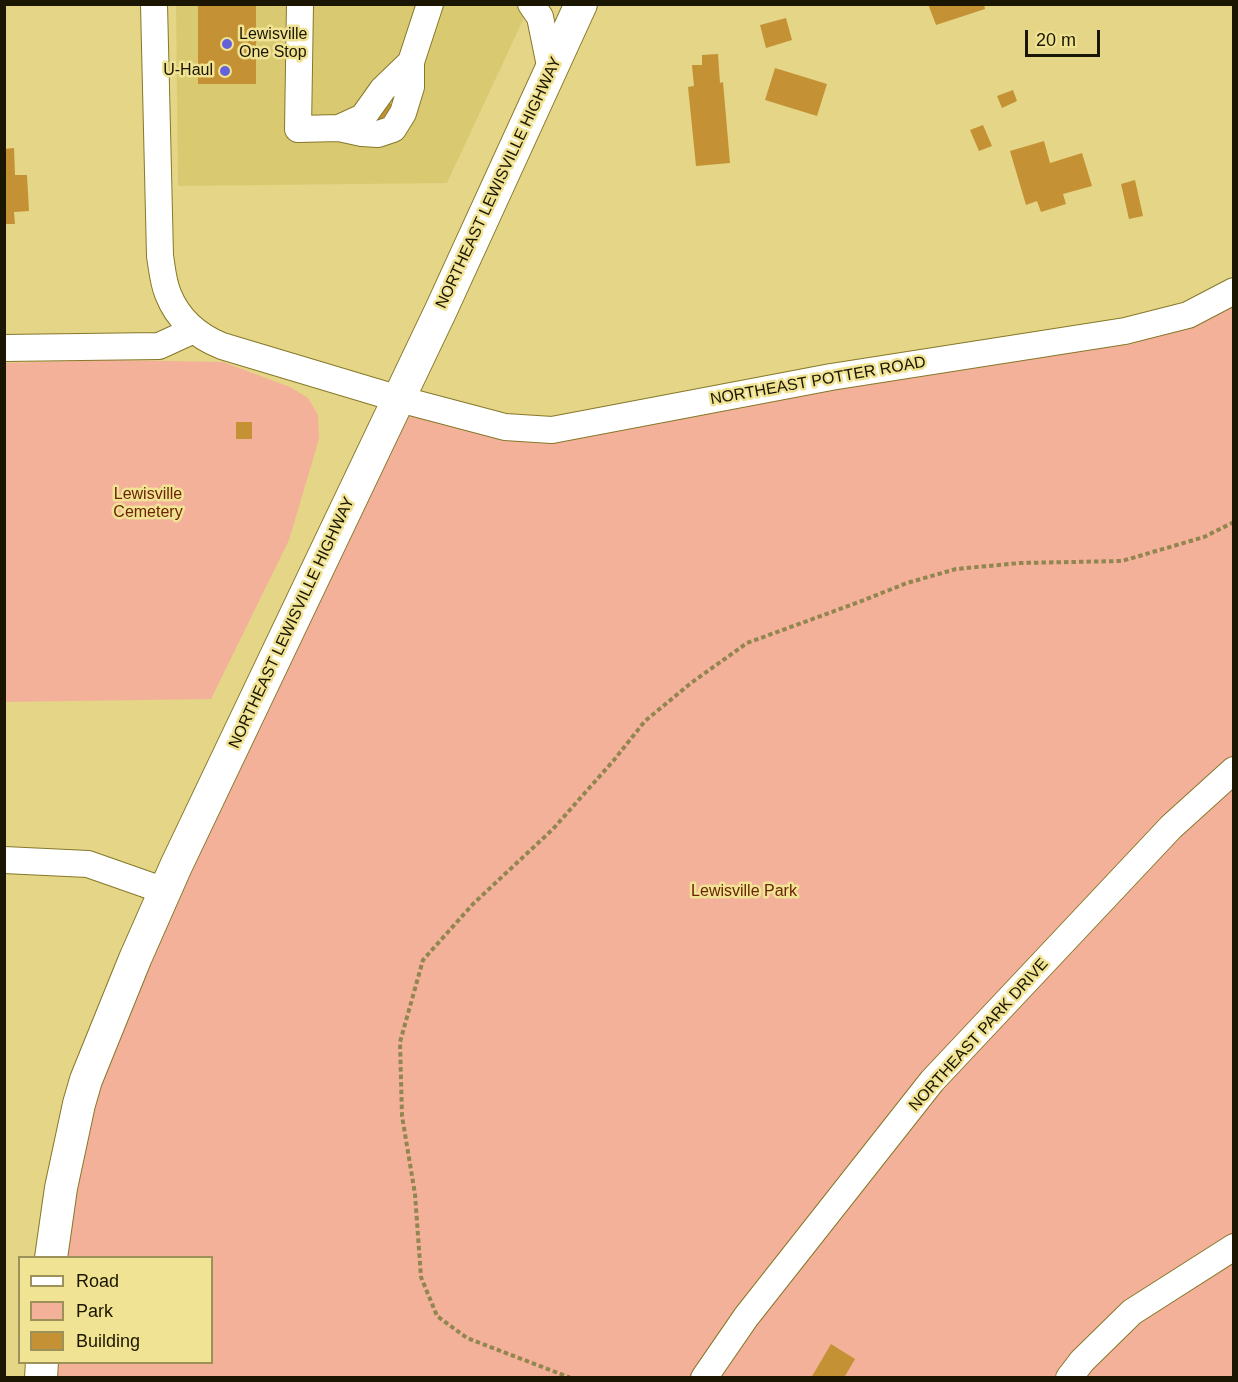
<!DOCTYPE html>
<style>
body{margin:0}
#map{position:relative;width:1238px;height:1382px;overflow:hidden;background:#e4d587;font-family:Helvetica,sans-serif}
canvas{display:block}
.frame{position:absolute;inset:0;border:6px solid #1b1601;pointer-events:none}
.legend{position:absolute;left:18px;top:1256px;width:195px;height:108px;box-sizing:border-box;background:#f1e394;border:2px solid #9b9159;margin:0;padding:8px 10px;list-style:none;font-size:18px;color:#1b1601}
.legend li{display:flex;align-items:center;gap:12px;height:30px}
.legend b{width:30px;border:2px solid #9b9159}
.scale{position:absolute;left:1025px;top:30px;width:75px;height:27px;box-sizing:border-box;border:3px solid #1b1601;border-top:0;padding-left:8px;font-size:18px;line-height:21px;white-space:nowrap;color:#1b1601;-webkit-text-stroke:4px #f1e394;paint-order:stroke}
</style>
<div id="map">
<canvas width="1238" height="1382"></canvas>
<div class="frame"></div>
<ul class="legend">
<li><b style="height:8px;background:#fff"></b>Road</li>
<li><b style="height:16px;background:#f4b19a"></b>Park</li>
<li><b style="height:16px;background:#c49234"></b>Building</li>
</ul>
<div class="scale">20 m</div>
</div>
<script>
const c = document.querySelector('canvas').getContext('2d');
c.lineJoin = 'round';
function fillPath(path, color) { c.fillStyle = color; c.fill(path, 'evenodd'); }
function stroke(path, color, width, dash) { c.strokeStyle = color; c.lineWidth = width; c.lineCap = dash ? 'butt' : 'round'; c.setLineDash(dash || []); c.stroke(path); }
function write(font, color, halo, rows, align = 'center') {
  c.font = font + ' Helvetica,sans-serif'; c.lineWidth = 5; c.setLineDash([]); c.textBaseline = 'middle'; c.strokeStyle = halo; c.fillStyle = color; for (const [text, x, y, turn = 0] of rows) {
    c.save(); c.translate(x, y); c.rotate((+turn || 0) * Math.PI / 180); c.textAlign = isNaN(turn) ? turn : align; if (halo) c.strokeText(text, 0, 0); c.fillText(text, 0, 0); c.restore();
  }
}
const built = new Path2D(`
 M 176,5 L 530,5 L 447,183 L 178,186 Z`);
const green = new Path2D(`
 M 1233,303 L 1233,1377 L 41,1378 L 42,1363 L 212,1362 L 212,1258 L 51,1257 L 70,1142 L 399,399 L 505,437 L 1136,343 Z
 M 109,360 L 223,362 L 290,387 L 308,398 L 318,415 L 319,439 L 289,540 L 211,699 L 5,702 L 4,363 Z`);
const building = new Path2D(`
 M 198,4 L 256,4 L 256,84 L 198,84 Z
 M 928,4 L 984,4 L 985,9 L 936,25 Z
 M 786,18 L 792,40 L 766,48 L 760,25 Z
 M 718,54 L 720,83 L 723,82 L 730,163 L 696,166 L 688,87 L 694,86 L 692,65 L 702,65 L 702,55 Z
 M 775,68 L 827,84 L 817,116 L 765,100 Z
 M 1013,90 L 1017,101 L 1002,108 L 997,96 Z
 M 386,100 L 398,110 L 385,126 L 373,116 Z
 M 983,125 L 992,146 L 979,151 L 970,130 Z
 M 1044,141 L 1050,163 L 1082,153 L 1092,186 L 1063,194 L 1066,204 L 1041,212 L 1037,201 L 1026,205 L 1010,151 Z
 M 14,148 L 15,175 L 27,175 L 29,211 L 14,212 L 15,224 L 4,224 L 4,149 Z
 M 1135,180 L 1143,216 L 1129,219 L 1121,184 Z
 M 236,422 L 252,422 L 252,439 L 236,439 Z
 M 831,1344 L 855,1359 L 844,1378 L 811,1378 Z`);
const path = new Path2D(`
 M 571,1378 L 467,1338 L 437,1316 L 421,1277 L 415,1194 L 402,1116 L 400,1042 L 423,960 L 473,904 L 553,829 L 614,760 L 645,721 L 691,683 L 747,643 L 859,602 L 907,583 L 956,569 L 1020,563 L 1122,561 L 1204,537 L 1234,522`);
const minor = new Path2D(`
 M 154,4 L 160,256 C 162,268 163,282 168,294 C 178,319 197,336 222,346 L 399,399 L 505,427 L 552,430 L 831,377 L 1125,331 L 1188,315 L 1234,291
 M 300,4 L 298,129 L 339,128 L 362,133 L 378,134 L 393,129 L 403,113 L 411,87 L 411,62 L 430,4
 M 531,4 L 540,17 L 551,71
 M 339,128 L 363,117 L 383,89 L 411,62
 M 4,348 L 159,346 L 194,330
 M 4,860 L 88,864 L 165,891
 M 704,1378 L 746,1317 L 932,1081 L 1171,827 L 1234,770
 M 1069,1378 L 1082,1361 L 1132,1312 L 1234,1247`);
const major = new Path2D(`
 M 51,1258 L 61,1188 L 79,1104 L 86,1080 L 135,959 L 176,866 L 441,310 L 581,4
 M 41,1378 L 42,1362`);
const markers = [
 [227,44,6,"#6362da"],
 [225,71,6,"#6362da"]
];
const poiNames = [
 ["Lewisville",239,35],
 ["One Stop",239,53],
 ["U-Haul",213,71,"right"]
];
const streetNames = [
 ["NORTHEAST LEWISVILLE HIGHWAY",499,183,-65],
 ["NORTHEAST POTTER ROAD",818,381,-10],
 ["NORTHEAST LEWISVILLE HIGHWAY",292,623,-65],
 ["NORTHEAST PARK DRIVE",979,1035,-48]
];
const parkNames = [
 ["Lewisville",148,495],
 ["Cemetery",148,513],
 ["Lewisville Park",744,892]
];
fillPath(built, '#d9ca72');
fillPath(green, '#f4b19a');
fillPath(building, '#c49234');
stroke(minor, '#867829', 28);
stroke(major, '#867829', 34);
stroke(path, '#918650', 4, [4.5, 3]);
stroke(minor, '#fff', 26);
stroke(major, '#fff', 32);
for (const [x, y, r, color] of markers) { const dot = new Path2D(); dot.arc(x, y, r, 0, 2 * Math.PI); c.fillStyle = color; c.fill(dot); stroke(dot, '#f1e394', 2); }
write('16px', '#1b1601', '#f1e394', poiNames, 'left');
write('16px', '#1b1601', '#f1e394', streetNames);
write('16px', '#6c2306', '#f1e394', parkNames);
</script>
